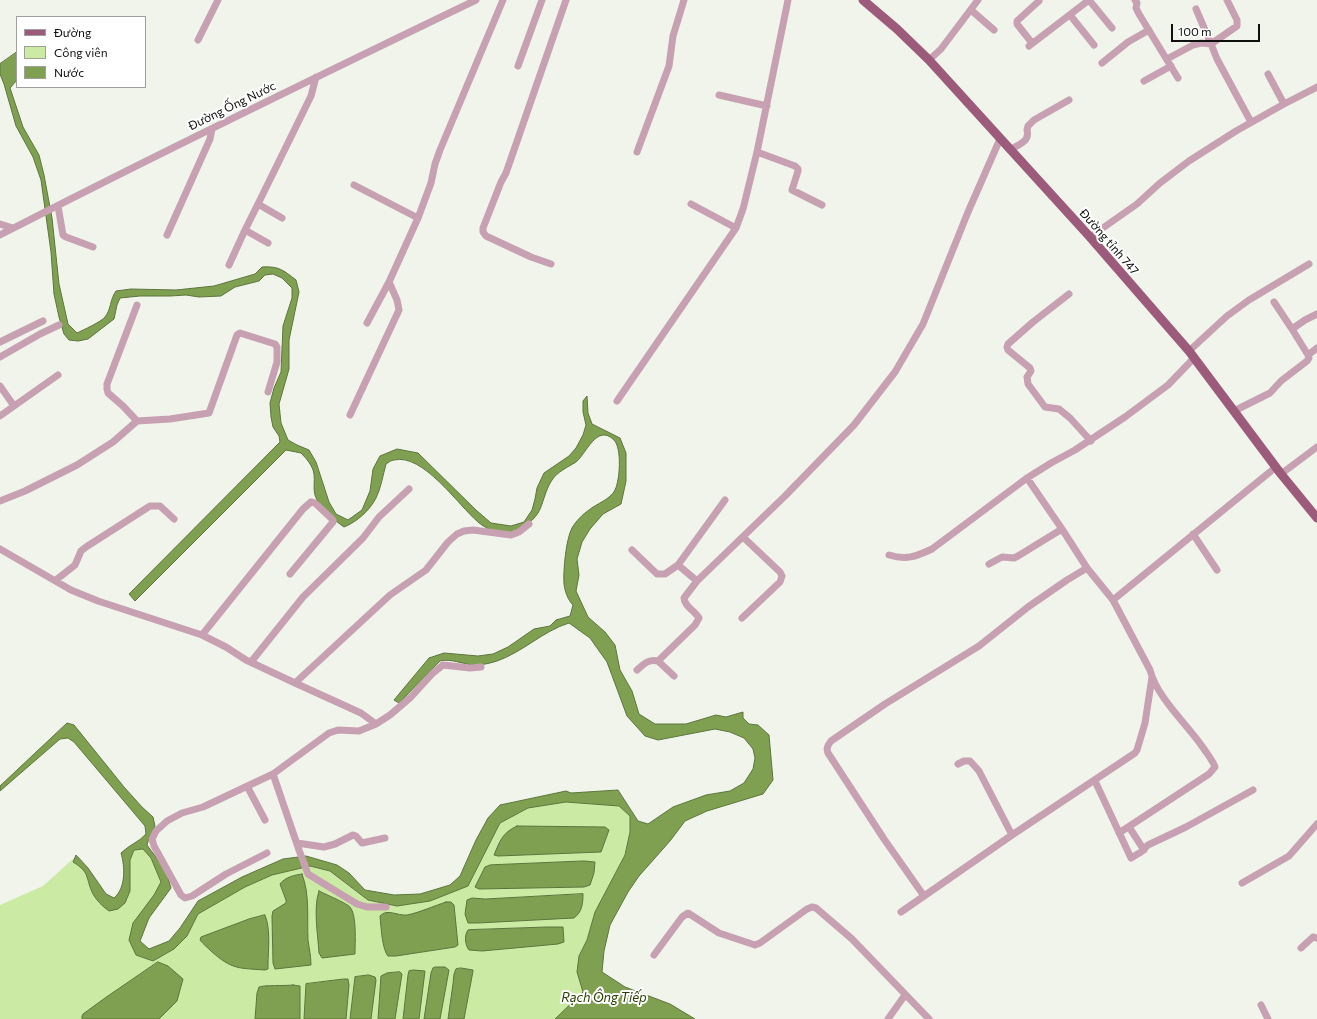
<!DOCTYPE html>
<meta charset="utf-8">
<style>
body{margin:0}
#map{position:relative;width:1317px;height:1019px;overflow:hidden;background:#f0f4eb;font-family:Commissioner,sans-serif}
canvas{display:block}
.legend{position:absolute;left:16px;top:16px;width:130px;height:72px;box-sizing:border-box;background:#fff;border:1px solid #9f9f9e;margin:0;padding:5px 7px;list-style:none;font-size:12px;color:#0f100d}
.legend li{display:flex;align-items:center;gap:8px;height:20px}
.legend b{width:20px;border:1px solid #9f9f9e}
.scale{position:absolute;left:1171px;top:24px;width:89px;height:18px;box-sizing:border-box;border:2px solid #0f100d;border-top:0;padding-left:5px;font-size:12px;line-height:14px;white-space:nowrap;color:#0f100d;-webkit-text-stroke:3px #fff;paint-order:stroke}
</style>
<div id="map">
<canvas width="1317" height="1019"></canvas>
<ul class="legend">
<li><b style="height:5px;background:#9d5b7b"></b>Đường</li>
<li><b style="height:11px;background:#cbeaa4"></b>Công viên</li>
<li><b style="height:11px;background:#7fa051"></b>Nước</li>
</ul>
<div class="scale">100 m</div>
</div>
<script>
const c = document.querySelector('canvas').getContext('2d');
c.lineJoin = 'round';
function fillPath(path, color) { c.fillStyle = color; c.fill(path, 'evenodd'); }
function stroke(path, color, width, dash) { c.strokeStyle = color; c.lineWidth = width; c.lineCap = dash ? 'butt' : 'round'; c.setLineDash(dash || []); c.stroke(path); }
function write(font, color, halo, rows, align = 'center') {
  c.font = font + ' Commissioner,sans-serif'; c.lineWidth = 4; c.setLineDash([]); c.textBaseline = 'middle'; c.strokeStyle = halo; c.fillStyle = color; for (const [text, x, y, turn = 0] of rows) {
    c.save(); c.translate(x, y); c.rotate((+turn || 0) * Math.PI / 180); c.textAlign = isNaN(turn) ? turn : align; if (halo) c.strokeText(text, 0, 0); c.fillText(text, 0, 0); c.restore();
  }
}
const green = new Path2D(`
 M 566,802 L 619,806 L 630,816 L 630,832 L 625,855 L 595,912 L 587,940 L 579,956 L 584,992 L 555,1019 L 0,1019 L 0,905 L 43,886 L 74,858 L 73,862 C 91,873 85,878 93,894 C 95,897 98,901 100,904 L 130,891 L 130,860 L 134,850 L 143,849 L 151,858 L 161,882 L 154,895 L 145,908 L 136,955 L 153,961 L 174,949 L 187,936 L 198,914 L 245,887 L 272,875 L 310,866 L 330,871 L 368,900 L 397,906 L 468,886 L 500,823 L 528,808 Z`);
const water = new Path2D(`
 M 17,52 L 17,80 L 10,88 L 23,127 L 39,155 L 44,175 L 52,218 L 59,284 L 68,324 L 77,333 C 83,330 101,322 105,317 C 111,310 110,299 116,291 L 131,289 L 176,290 L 214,286 L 255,274 L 262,267 C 279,266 283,270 296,280 L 299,292 L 289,340 L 289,369 L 279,404 L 281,423 L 288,440 L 297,445 L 309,450 L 316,462 L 329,502 L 336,514 L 348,520 L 362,510 L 370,491 L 373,469 L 380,456 L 397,449 L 418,453 L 476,510 L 491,523 L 511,526 L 524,522 L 532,510 L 535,499 L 537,488 L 544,473 L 569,456 L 576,448 L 583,435 L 586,425 L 583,412 L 583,401 L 587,396 L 588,413 L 592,424 L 620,438 L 626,453 L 626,481 L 621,504 L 603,514 L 590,529 L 582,542 L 577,559 L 579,575 L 576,591 L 588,617 L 605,632 L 615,645 L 620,670 L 632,691 L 639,714 L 655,724 L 686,724 L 716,715 L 726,717 L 743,712 L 743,718 L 749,724 L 758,725 L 769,735 L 773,780 L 763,794 L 707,811 L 685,821 L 670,841 L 639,876 L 628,892 L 610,925 L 604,951 L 602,972 L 625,987 L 670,1004 L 695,1019 L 555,1019 L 583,992 L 577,972 L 579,956 L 587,940 L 595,912 L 625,855 L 630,832 L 630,816 L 619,806 L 566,802 L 528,808 L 500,823 L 468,886 L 430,901 L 397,906 L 368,900 L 330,871 L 310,866 L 272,875 L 245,887 L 198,914 L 187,936 L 174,949 L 153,961 L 136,955 L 129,940 L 133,923 L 154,895 L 161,882 L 151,858 L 143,849 L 134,850 L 130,860 L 130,891 L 125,903 L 118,909 L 109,911 C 102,906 97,901 93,894 C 85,878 91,873 73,862 L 76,855 L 88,868 L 106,894 L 114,898 C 126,888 125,867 121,853 C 129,845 139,842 146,834 L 145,826 L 74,742 L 68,738 L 60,739 L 0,791 L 0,786 L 67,723 L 74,725 L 124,787 L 142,807 L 153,817 L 155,826 L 149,838 L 147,845 L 166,871 L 171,888 L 149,918 L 140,941 L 149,949 L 169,941 L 180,928 L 198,901 L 242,877 L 283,859 L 306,856 L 337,865 L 349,873 L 365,890 L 394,895 L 420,894 L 450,885 L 460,876 L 476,840 L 488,818 L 500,805 L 566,791 L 571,793 L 618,790 L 638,821 L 648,824 L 673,807 L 706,795 L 730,791 L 744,783 L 753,769 L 755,758 L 753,749 L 744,738 L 730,732 L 715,729 L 658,740 L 645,736 L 627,716 L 607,662 L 590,638 L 569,623 C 543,631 523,652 497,661 C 491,663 482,665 476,665 C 463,665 452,658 440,661 L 399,703 L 394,700 L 429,658 L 444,653 L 478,656 L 493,654 L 508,647 L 534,629 L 550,626 L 556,620 L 570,616 L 573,605 C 568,600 565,592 564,584 C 563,571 566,539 572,528 C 576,521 583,514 589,510 C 596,504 611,499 615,490 C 620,480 622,448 614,440 C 597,423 586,454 576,462 C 568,467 557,472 552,480 C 545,490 543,505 538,513 C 523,535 498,539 478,522 C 458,505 423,453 394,460 C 391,460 388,463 386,464 C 383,475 381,488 376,498 C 370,510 357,522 344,527 C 335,521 318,506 315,495 C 313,488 315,481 314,474 C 313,466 306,458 301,453 L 286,450 L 135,601 L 129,594 L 280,442 L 279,436 L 273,427 L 271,417 L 270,403 L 274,388 L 281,372 L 283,326 L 292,298 L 292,288 L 282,278 L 273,274 L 265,275 L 259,281 L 235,287 L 221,296 L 199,297 L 186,295 L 170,296 L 140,296 L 120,298 L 117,305 L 114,319 L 88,339 L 78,341 L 69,340 L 64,334 L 59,317 L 54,294 L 51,252 L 41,180 L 33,157 L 16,126 L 4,84 L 0,74 L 0,64 Z
 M 517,826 L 605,827 L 609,830 L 601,852 L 498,856 L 494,855 C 500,841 502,833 517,826 Z
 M 584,861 L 595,862 L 594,873 L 590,885 L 584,887 L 479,889 L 475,887 L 485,867 L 490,865 Z
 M 302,874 C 310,895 307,918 308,940 C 309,948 311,956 311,965 L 275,969 L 273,963 L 272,916 L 273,911 L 286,903 L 286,900 L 280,884 C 285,877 295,875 302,874 Z
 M 319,891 C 325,894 348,904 350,907 C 357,915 355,943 355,954 L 322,958 L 319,953 C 318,935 313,908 319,891 Z
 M 583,894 C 583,904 582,912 574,918 L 478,923 L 468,923 L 465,914 L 467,900 L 472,898 L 485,899 Z
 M 446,902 L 451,902 L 454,905 L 458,945 L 455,947 L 396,956 L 388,956 C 382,949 381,926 380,916 C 387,908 397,916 407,915 C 418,913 434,906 446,902 Z
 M 265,915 C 271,930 268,949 268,966 L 268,969 L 265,970 C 239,968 232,970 211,951 C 207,947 203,944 200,940 L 201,937 L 249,919 Z
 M 547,927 L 563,927 L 564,942 L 558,944 L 482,951 L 469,950 C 465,945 464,935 468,930 Z
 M 158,962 L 168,966 L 183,979 L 177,1001 L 159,1019 L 82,1019 L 82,1016 L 83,1014 L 105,998 Z
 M 436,967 L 445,967 L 449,970 L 440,1019 L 424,1019 L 431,973 L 433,968 Z
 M 461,968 L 473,970 L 473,971 L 464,1019 L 448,1019 L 453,984 L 454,974 L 456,969 Z
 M 414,970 L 425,971 L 419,1019 L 403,1019 L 408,975 L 409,971 Z
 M 400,972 L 402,974 L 395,1019 L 378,1019 L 381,976 L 387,973 Z
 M 369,975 L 375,977 L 376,980 L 371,1019 L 350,1019 L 355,977 Z
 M 344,979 L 348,979 L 349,985 L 346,1019 L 304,1019 L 306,984 Z
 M 293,985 L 300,986 L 300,1019 L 255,1019 L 257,993 L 259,987 C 263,985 285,986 293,985 Z`);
const minor = new Path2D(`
 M 1089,0 L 1112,28
 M 1135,0 L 1137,3 L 1136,8 L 1139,14 L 1178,78
 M 1196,9 L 1211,44 L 1237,26 L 1237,20 L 1227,0
 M 971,10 L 994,30
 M 1070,15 L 1094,45
 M 198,40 L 218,0
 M 1032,43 L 1017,24 L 1017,21 L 1039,1
 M 1029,46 L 1089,0
 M 1167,59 L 1193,45 L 1201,43 L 1211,44 L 1217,59 L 1251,122
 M 929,60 L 941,49 L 978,0
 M 1102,63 L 1128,42 L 1149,30
 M 518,66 L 542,0
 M 1268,74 L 1284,104
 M 1144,81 L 1171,66
 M 719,95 L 767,106
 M 1010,150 C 1019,144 1030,142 1027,130 L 1028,126 L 1034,120 L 1069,100
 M 637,152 L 669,66 L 673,36 L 684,0
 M 757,152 L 795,166 L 798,169 L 798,171 L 792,190 L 822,205
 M 354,185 L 418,218
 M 258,204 L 245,230 L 268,243
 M 691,204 L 736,228
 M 58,206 L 63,235 L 66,237 L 93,247
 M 282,218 L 258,204 L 311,96 L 316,77
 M 0,224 L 13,228
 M 0,235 C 157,154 316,77 476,0
 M 167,235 L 210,139 L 212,129
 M 1090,237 L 1137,204 L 1160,183 L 1189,161 L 1236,131 L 1284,104 L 1317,87
 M 551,264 L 531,257 L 486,236 L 483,232 L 483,228 L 501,182 L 506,173 L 566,0
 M 229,265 L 245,230
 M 1069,294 L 1033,322 L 1008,344 L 1007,347 L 1008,350 L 1030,368 L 1031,371 L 1027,377 L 1028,384 L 1045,407 L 1059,409 L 1070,418 L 1091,441
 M 1274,302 L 1292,329
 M 137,305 L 107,384 L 107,389 L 108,393 L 123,406 L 137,421
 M 367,323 L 389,282
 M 0,342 L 43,321
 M 1189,351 L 1227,316 L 1249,300 L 1309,264
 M 1308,355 L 1317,348
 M 0,357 L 40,334 L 59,325
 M 0,386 L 14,406 L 0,416
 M 617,401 L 736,228 L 743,209 L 757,152 L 788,0
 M 14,406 L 58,375
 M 1234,411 L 1270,393 L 1281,381 L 1307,361 L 1309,358 L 1308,355 L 1292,329 L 1305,320 L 1317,314
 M 350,415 L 399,310 L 397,300 L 389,282 L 418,218 L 431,183 L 435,164 L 440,150 L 503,0
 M 1281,474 L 1317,447
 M 1027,478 L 1062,529
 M 0,501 L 25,491 L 77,465 L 113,442 L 137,421 L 170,419 L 209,413 L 237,335 L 240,333 L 275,344 L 277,347 L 277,362 L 268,392
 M 1193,534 L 1217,570
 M 0,549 L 71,590 L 98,601 L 202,635 L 226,647 L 246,660 L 295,683 L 361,713 L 376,724
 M 632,550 L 657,574 L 665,574 L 678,565 L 697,581
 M 889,555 C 906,560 915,557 932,549 L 1027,478 L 1051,463 L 1075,450 L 1125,417 L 1168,385 L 1194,358
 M 989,564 L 1002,557 L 1014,558 L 1018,556 L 1062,529 L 1087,568
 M 678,565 L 725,500
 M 56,580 L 75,565 L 81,551 L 86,547 L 150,506 L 160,506 L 174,519
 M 1113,600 L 1150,670 C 1157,698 1188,725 1204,749 C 1208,755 1213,761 1215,767 L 1209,774 L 1119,833
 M 742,618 L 780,582 L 782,576 L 780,572 L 743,537
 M 202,635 L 303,509 L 311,502 L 315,503 L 333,520 L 333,522 L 290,574
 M 251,662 L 303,597 L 363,538 L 379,517 L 409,489
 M 637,670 C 644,664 648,659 658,661
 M 674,676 L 658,661 L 695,625 L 699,618 C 695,611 684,606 684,598 L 697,581 L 785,496 L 854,425 L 895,372 L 923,324 L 968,212 L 1000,139
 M 295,683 L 390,595 L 426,570 L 448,542 L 457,534 L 464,531 L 473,530 L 511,535 L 519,532 L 529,524
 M 958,764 L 964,761 L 970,761 L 979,771 L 1012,835
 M 273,774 L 299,850 L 308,874 L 357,904 L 367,907 L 386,907
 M 1095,781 L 1131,858 L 1141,852 L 1148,845 L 1186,827 L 1253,790
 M 247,786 L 265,820
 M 1129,827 L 1144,850
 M 297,843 L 324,847 L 335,844 L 353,835 L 356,836 L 362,843 L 385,838
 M 267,853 L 226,874 L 192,896 L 185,898 L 181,895 L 154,846 L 152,839 L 156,831 L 167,821 L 182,813 L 203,807 L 273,774 L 329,733 L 338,730 L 359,731 L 376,724 L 390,715 L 411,697 L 433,673 L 443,665 L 470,668 L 481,667
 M 1242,883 L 1289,856 L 1317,824
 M 924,896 L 884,839 L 828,753 C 826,748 828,745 831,741 L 885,704 L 979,646 L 1028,607 L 1067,580 L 1087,568 L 1113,600 L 1276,467
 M 901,912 L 1012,835 L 1135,753 L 1137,750 L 1145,723 L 1152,677
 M 1301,948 L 1313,937 L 1317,938
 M 654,955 L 682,917 L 688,913 L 719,933 L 755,945 L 760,943 L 807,909 L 812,907 L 816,908 L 852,939 L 929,1019
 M 1261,1005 L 1268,1019
 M 888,1019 L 905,995`);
const major = new Path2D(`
 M 863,0 L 897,29 L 929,60 L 1090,237 L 1189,351 L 1281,474 L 1317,518`);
const streetNames = [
 ["Đường Ống Nước",232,106,-26],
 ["Đường tỉnh 747",1109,242,49]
];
const waterNames = [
 ["Rạch Ông Tiếp",604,998]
];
fillPath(green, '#cbeaa4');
fillPath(water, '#7fa051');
stroke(water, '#5d753d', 1);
stroke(minor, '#c7a0b2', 7);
stroke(major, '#9d5b7b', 9);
write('12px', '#0f100d', '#fff', streetNames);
write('italic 13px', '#293e02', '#fff', waterNames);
</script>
